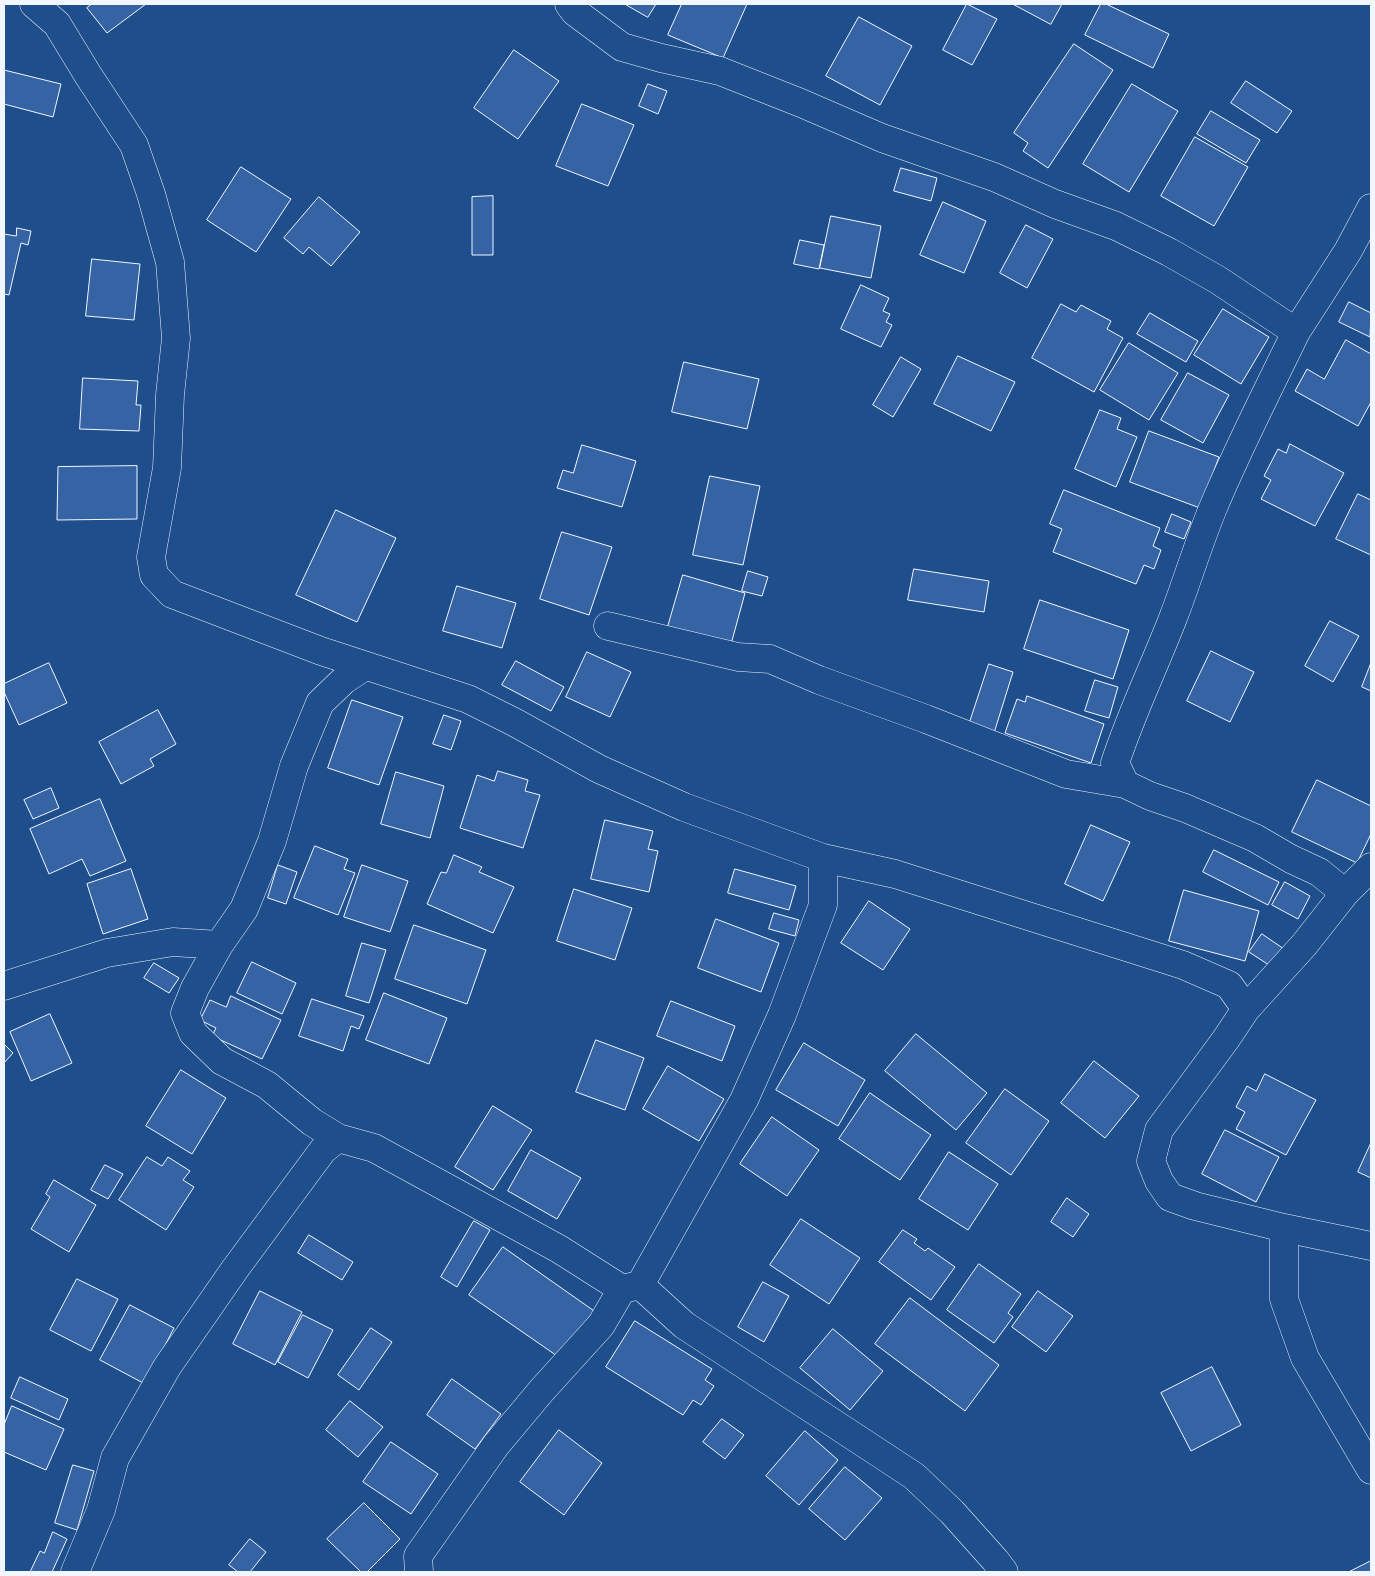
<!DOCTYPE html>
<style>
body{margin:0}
#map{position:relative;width:1375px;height:1576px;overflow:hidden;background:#1f4e8c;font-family:"Varela Round",sans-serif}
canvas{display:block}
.frame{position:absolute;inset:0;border:5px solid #f2f6ff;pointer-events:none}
</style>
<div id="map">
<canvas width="1375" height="1576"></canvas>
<div class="frame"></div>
</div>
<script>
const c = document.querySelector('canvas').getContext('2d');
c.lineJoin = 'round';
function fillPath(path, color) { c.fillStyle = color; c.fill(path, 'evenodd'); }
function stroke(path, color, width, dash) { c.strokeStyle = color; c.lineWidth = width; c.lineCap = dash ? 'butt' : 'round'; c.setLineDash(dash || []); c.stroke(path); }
const building = new Path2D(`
 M 92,4 L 146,4 L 107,33 L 87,8 Z
 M 625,4 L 656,4 L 648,17 Z
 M 682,4 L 747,4 L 723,58 L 668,35 Z
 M 967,4 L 997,19 L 972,65 L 943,50 Z
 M 1013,4 L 1062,4 L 1051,24 Z
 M 1101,4 L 1106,4 L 1169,34 L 1153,68 L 1085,35 Z
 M 859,17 L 912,46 L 880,105 L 826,76 Z
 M 1074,44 L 1113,70 L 1048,168 L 1023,151 L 1028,143 L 1014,133 Z
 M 514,50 L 559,81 L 518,139 L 474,108 Z
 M 4,70 L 61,84 L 53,117 L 4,104 Z
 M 1246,81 L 1292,111 L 1277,133 L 1231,103 Z
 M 648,84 L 667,91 L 658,114 L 639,106 Z
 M 1132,84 L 1178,111 L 1129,192 L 1083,164 Z
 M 582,104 L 634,125 L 608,186 L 556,166 Z
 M 1211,111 L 1260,140 L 1246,163 L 1197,134 Z
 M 1195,137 L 1248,167 L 1214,226 L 1161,196 Z
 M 241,167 L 291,199 L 256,252 L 207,220 Z
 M 901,168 L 937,178 L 931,201 L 894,191 Z
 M 493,196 L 493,255 L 472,255 L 472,197 Z
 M 319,197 L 360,232 L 331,266 L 309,247 L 303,254 L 284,238 Z
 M 943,202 L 986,221 L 964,273 L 920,255 Z
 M 831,216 L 881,226 L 871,278 L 820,268 Z
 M 1026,225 L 1053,239 L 1027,288 L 1000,273 Z
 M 17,228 L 31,231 L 28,245 L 21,243 L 9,295 L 4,294 L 4,234 L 16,236 Z
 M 800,240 L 824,245 L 819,269 L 794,264 Z
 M 92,259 L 140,264 L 134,320 L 86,316 Z
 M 861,285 L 889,298 L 883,311 L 890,314 L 886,322 L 892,325 L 881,347 L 841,329 Z
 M 1349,302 L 1371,313 L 1370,337 L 1339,322 Z
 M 1061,304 L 1076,312 L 1081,305 L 1111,321 L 1107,329 L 1123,338 L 1094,392 L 1032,358 Z
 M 1223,309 L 1269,337 L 1241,384 L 1194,355 Z
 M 1150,313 L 1198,341 L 1186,362 L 1137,334 Z
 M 1346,340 L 1371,354 L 1371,402 L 1358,426 L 1295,391 L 1307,369 L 1324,379 Z
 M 1129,343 L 1178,373 L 1149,420 L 1100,390 Z
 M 958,356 L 1015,382 L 991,431 L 934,404 Z
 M 901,357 L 921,369 L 893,417 L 873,405 Z
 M 684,362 L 759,379 L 747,429 L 672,412 Z
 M 1188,373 L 1229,395 L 1203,443 L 1161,420 Z
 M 83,378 L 138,381 L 136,405 L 141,405 L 139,431 L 80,429 Z
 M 1100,410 L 1121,418 L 1117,429 L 1137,437 L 1116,487 L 1075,469 Z
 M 1149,431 L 1219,457 L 1200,508 L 1130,482 Z
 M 1290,444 L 1344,473 L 1315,526 L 1261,499 L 1271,480 L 1264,476 L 1278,449 L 1286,453 Z
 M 582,445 L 636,461 L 622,507 L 557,488 L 563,470 L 573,473 Z
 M 137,466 L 137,519 L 57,520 L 58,467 Z
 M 710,476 L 760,486 L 743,565 L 693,555 Z
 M 1064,490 L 1160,528 L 1153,546 L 1161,550 L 1154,569 L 1144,565 L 1136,584 L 1053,552 L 1062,529 L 1050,524 Z
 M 1358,494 L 1371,500 L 1371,555 L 1336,539 Z
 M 336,510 L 396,538 L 357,622 L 296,595 Z
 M 1172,514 L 1191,522 L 1184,539 L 1165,532 Z
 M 562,532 L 612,547 L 589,615 L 540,599 Z
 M 914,569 L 989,581 L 984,612 L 908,600 Z
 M 748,571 L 768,577 L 762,596 L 742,591 Z
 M 683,575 L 745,593 L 730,648 L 667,630 Z
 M 457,586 L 516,603 L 502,648 L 443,631 Z
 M 1040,600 L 1129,630 L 1113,679 L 1024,649 Z
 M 1330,621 L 1359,636 L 1333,682 L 1305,666 Z
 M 1211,651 L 1254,672 L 1230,722 L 1187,701 Z
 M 587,652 L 631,672 L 610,717 L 566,697 Z
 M 516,661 L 564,687 L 551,711 L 502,685 Z
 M 49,663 L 67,703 L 19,725 L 4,692 L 4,684 Z
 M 1371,663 L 1371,691 L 1362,687 Z
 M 989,664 L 1013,672 L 994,733 L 969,725 Z
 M 1095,680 L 1118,687 L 1109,718 L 1085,711 Z
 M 1027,696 L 1104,724 L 1091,763 L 1005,733 L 1017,699 L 1025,702 Z
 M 352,700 L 403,717 L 379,785 L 328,768 Z
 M 158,710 L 176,744 L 150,759 L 154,766 L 121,784 L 99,742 Z
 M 444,715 L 461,721 L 451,750 L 433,744 Z
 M 498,771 L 528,780 L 525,791 L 540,795 L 523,848 L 460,828 L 477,775 L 494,781 Z
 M 396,772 L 444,786 L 430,838 L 381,824 Z
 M 1317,780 L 1371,806 L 1371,834 L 1357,863 L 1292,832 Z
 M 51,788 L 59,808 L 33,819 L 24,800 Z
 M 100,799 L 126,861 L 90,876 L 82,859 L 49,874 L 30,829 Z
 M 605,820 L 653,831 L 648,849 L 658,851 L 649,892 L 591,879 Z
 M 1091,825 L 1130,842 L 1103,901 L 1065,884 Z
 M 315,846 L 348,859 L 344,869 L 355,873 L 338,915 L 294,898 Z
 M 1214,850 L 1279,882 L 1268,905 L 1203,872 Z
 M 454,855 L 482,867 L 479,872 L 514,887 L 493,933 L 427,904 L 441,872 L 446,873 Z
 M 278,865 L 297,872 L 286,904 L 268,898 Z
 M 362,865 L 408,881 L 390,932 L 344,917 Z
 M 131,869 L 148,919 L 103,934 L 87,884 Z
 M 735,869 L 796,886 L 789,910 L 728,893 Z
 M 1285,882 L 1310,896 L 1298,919 L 1272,905 Z
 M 574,889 L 632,908 L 615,960 L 557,941 Z
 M 1184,890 L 1259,911 L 1245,961 L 1169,941 Z
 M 869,901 L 910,929 L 883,970 L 841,943 Z
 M 774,913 L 799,920 L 795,936 L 769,929 Z
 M 716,919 L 779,943 L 761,992 L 698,968 Z
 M 414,925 L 486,950 L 467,1004 L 395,979 Z
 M 1262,934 L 1284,949 L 1272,967 L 1249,952 Z
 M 362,943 L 386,950 L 369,1003 L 346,996 Z
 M 252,962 L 296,983 L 282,1014 L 237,993 Z
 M 154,963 L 179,978 L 169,993 L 144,978 Z
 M 384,993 L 447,1018 L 429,1064 L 366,1040 Z
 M 231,996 L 281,1020 L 262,1059 L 212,1036 L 216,1028 L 200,1020 L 210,1000 L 226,1007 Z
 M 312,999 L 364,1016 L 359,1029 L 351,1026 L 343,1051 L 299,1036 Z
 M 671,1001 L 735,1026 L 722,1061 L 657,1036 Z
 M 50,1014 L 72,1063 L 31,1081 L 10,1032 Z
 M 916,1034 L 987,1093 L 956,1130 L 885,1071 Z
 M 596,1040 L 644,1058 L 625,1110 L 576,1092 Z
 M 804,1043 L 865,1080 L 838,1126 L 776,1090 Z
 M 4,1044 L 13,1053 L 4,1063 Z
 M 1094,1061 L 1139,1096 L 1105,1138 L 1061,1103 Z
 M 668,1066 L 724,1099 L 699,1141 L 643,1109 Z
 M 181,1070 L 226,1098 L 192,1154 L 146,1126 Z
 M 1265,1074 L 1316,1100 L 1286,1155 L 1236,1129 L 1245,1112 L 1236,1107 L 1247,1086 L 1256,1091 Z
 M 1005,1089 L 1049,1121 L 1011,1175 L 966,1143 Z
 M 870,1093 L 931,1135 L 900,1180 L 839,1139 Z
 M 493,1106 L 532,1130 L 493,1190 L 455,1167 Z
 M 772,1117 L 819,1150 L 787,1196 L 740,1164 Z
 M 1225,1130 L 1279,1157 L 1256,1202 L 1202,1174 Z
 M 1371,1143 L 1371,1178 L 1358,1172 Z
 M 531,1150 L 581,1178 L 557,1219 L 508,1191 Z
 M 949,1152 L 998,1184 L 968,1230 L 919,1199 Z
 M 147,1157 L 162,1166 L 168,1157 L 190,1171 L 183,1180 L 194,1187 L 166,1230 L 119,1200 Z
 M 105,1165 L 123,1174 L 108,1199 L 91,1190 Z
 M 54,1180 L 96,1205 L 69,1252 L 31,1229 L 50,1197 L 46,1194 Z
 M 1067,1198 L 1089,1214 L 1073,1237 L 1051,1222 Z
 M 801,1219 L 860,1258 L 829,1304 L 770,1265 Z
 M 474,1221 L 490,1230 L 457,1287 L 441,1277 Z
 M 903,1230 L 917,1239 L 914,1243 L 925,1251 L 928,1248 L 955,1267 L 931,1300 L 879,1262 Z
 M 309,1235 L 353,1262 L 342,1280 L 298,1253 Z
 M 503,1247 L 597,1313 L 563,1360 L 469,1295 Z
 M 979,1264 L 1021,1294 L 1008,1313 L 1013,1317 L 994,1343 L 947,1310 Z
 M 77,1279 L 118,1299 L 91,1351 L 50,1330 Z
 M 763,1282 L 789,1296 L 764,1342 L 738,1327 Z
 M 260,1291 L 302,1312 L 275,1365 L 233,1344 Z
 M 1038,1291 L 1073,1316 L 1046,1352 L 1012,1327 Z
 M 910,1298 L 999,1365 L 965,1411 L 875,1344 Z
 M 130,1305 L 174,1328 L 145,1384 L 100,1360 Z
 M 303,1315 L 333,1330 L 308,1378 L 278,1362 Z
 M 635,1321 L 712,1369 L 705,1380 L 714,1386 L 701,1405 L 693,1400 L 683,1415 L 606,1367 Z
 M 371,1328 L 392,1342 L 359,1390 L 338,1375 Z
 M 833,1329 L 883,1371 L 850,1410 L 800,1368 Z
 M 1212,1367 L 1241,1425 L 1191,1451 L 1161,1393 Z
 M 20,1377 L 68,1399 L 59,1420 L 11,1398 Z
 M 452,1379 L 501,1414 L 475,1449 L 427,1415 Z
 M 350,1401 L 383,1427 L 358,1457 L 326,1430 Z
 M 12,1406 L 64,1429 L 46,1470 L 4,1452 L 4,1425 Z
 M 722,1419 L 744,1435 L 725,1459 L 703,1442 Z
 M 559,1430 L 602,1463 L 564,1515 L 520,1482 Z
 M 805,1431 L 838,1460 L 799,1505 L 766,1476 Z
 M 391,1442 L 438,1474 L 411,1514 L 363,1482 Z
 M 73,1465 L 94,1471 L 77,1530 L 55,1523 Z
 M 845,1467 L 882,1498 L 845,1540 L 809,1509 Z
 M 364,1503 L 400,1539 L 367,1572 L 361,1572 L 327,1539 Z
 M 53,1532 L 67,1539 L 52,1572 L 30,1572 L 40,1551 L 44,1553 Z
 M 250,1539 L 266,1552 L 250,1572 L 238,1572 L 229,1565 Z
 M 1371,1561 L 1371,1572 L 1349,1572 Z`);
const street = new Path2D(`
 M 34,4 L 57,24 L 88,75 L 134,145 L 151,194 L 170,262 L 176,338 L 170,395 L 167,468 L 151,557 L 154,575 L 172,594 L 321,651 L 468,699 L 514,722 L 599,769 L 684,807 L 823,858 L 895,874 L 1183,965 L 1229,985 L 1246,1009
 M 569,4 L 575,12 L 622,47 L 661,58 L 720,71 L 801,103 L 882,138 L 994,177 L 1055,204 L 1116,226 L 1169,252 L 1218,280 L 1296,332 C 1268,390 1238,448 1213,508 C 1198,544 1187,582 1173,618 C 1154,667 1131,714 1115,763 L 1125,784 L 1150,796 L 1185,808 L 1255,838 L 1291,859 L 1319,872 L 1345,893
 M 1296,332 L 1348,251 L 1371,208
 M 608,626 L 738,657 L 770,659 L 819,680 L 926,719 L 1066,774 L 1125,784
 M 1371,867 L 1345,893 L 1304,945 L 1246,1009 L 1226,1039 L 1159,1130 L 1151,1161 L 1159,1181 L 1170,1197 L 1195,1206 L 1284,1228 L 1371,1246
 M 4,986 L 107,953 L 173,942 L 219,945
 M 338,1138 L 312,1122 L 267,1085 L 222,1061 L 193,1033 L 185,1013 L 195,988 L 219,945 L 244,909 L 272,841 L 294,766 L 320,703 L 344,680 L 365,666
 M 1284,1228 L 1284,1299 L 1305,1358 L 1371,1470
 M 640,1285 L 684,1325 L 914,1476 L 952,1512 L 995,1560 L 1004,1572
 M 75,1572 L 101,1510 L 115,1458 L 167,1367 L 235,1269 L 323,1150 L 338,1138 L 374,1148 L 559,1249 L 622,1289 L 640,1285 L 744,1100 L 782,1015 L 823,905 L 823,858
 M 419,1572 L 418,1556 L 496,1445 L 542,1390 L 601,1325 L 622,1289`);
fillPath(building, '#3563a3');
stroke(building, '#f2f6ff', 1);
stroke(street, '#f2f6ff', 29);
stroke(street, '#1f4e8c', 28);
</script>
